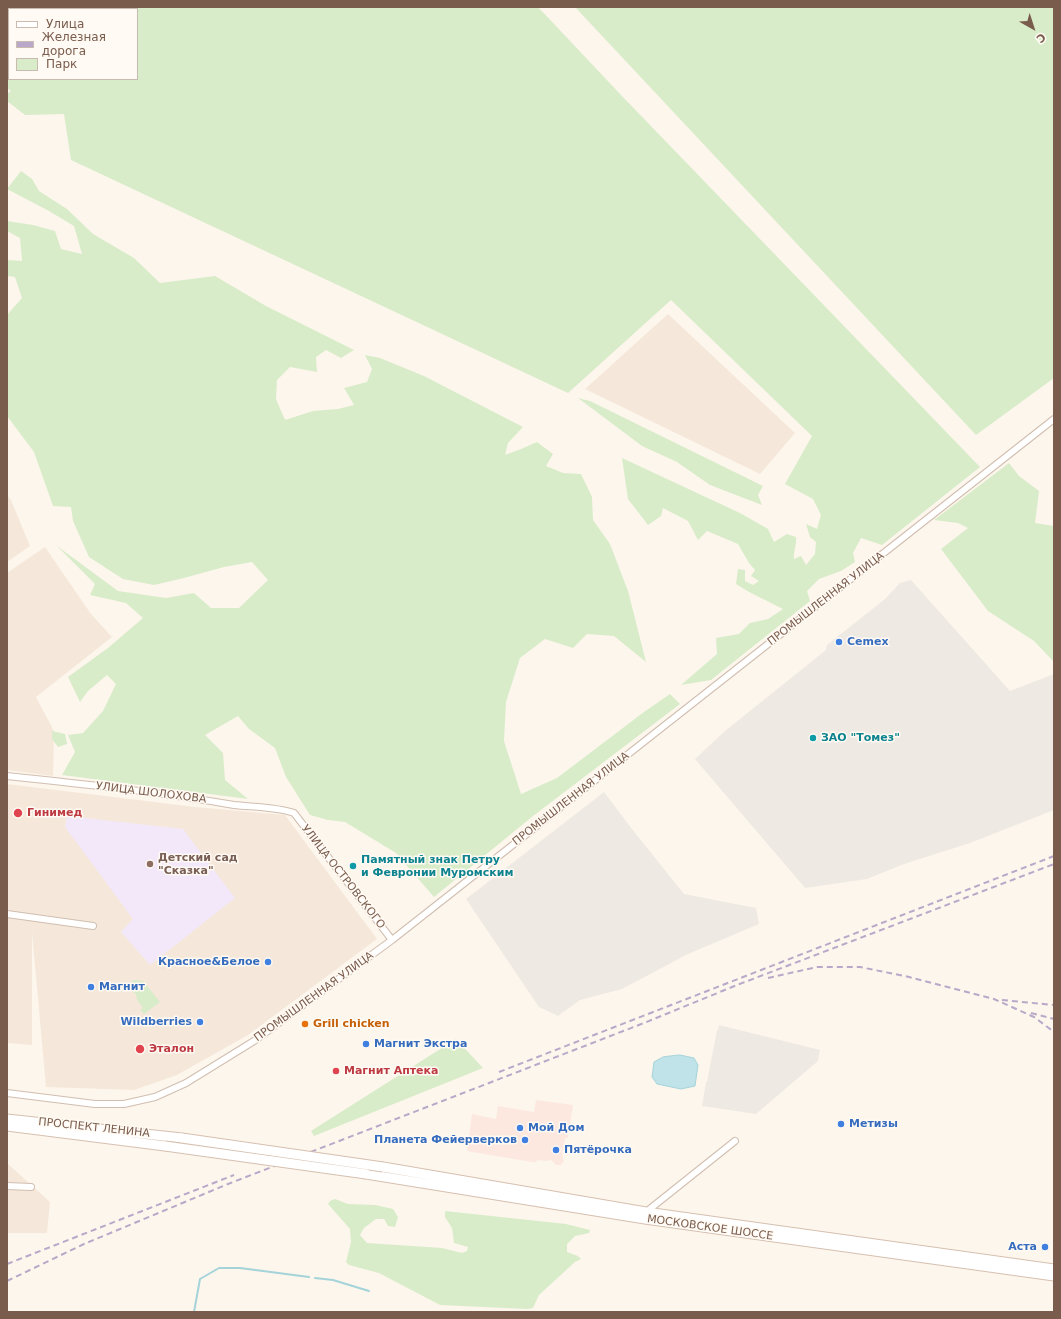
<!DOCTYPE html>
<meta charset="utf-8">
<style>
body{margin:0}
#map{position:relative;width:1061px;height:1319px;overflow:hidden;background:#fdf6ec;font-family:"DejaVu Sans",sans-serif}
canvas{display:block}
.frame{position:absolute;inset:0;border:8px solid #7a5c4d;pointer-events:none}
.legend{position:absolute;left:8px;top:8px;width:130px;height:72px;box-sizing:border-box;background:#fffaf3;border:1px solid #cabbb1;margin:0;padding:5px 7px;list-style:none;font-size:12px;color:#7a5c4d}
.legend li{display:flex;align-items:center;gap:8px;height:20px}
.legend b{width:20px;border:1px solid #cabbb1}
.north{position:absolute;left:1013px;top:8px;width:40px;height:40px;-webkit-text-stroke:3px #fffaf3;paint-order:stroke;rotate:141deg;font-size:11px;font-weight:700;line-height:16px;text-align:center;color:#7a5c4d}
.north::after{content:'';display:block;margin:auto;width:14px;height:18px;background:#7a5c4d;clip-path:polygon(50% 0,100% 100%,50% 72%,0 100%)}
</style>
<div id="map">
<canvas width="1061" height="1319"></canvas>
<div class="frame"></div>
<ul class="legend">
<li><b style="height:5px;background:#fff"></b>Улица</li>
<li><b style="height:5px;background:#b9a8c9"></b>Железная дорога</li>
<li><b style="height:11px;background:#d8ecc9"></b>Парк</li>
</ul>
<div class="north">С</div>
</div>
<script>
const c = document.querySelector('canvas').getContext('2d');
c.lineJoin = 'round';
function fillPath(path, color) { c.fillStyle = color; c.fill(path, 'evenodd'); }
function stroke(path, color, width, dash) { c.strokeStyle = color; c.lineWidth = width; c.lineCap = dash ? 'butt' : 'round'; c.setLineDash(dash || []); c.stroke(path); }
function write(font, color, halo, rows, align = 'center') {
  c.font = font + ' "DejaVu Sans",sans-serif'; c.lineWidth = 3; c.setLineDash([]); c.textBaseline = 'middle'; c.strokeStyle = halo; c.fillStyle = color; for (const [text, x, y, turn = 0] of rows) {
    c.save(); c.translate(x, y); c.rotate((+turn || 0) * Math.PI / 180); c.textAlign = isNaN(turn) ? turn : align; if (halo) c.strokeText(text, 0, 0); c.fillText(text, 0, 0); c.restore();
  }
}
const residential = new Path2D(`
 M 668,314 L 795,433 L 760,474 L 585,389 Z
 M 7,495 L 11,500 L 30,546 L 7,562 Z
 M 45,547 L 91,614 L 112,637 L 36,697 L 54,731 L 53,776 L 7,770 L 7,573 Z
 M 7,784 L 195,807 L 285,815 L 377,939 L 248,1035 L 177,1075 L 134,1090 L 46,1087 L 32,932 L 32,1045 L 7,1043 Z
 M 7,1163 L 50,1202 L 47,1233 L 7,1233 Z`);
const commercial = new Path2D(`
 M 536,1100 L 573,1105 L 568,1138 L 565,1138 L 563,1150 L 562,1155 L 564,1161 L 561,1165 L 556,1165 L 551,1160 L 545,1161 L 537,1160 L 536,1162 L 532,1162 L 467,1151 L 472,1114 L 496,1119 L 498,1106 L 534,1112 Z`);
const industrial = new Path2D(`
 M 911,580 L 1010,691 L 1054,674 L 1054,810 L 970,843 L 904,864 L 867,879 L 805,888 L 695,759 L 725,731 L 826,650 L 827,645 L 885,599 L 900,583 Z
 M 604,792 L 632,829 L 684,894 L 756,908 L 759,924 L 688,954 L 622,989 L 580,1000 L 558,1016 L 539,1007 L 466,899 Z
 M 719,1025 L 820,1050 L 818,1061 L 756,1114 L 702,1106 L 706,1082 L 707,1082 L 717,1030 L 718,1030 Z`);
const education = new Path2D(`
 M 67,816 L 183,829 L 235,898 L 150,965 L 121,932 L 133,919 L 65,827 Z`);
const green = new Path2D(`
 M 119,7 L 538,7 L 621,95 L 980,467 L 882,545 L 861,538 L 853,553 L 855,562 L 841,571 L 819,579 L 807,591 L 810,601 L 711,680 L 681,685 L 717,654 L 716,638 L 739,634 L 750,623 L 768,619 L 783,609 L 749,592 L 736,584 L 738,569 L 745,570 L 745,581 L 753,585 L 759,581 L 751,576 L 755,570 L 749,563 L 738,544 L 707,531 L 698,540 L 688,521 L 663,508 L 661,516 L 648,525 L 628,499 L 622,458 L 740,513 L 768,529 L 774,542 L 787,534 L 796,537 C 797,545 793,552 794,559 L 801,556 L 806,565 L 815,554 L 816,542 L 810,537 L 806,524 L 817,529 L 821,515 L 813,499 L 785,484 L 812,436 L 671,300 L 568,393 L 71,160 L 64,114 L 25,115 L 7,101 L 7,94 L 11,91 L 7,88 L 7,77 L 9,77 L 9,79 L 137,79 L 137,9 L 117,9 Z
 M 575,7 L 1054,7 L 1054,378 L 976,435 Z
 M 21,171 L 32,179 L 39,191 L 67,209 L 93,234 L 134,258 L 160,283 L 215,276 L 266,306 L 354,350 L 341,358 L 326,350 L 316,357 L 317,372 L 290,367 L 277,380 L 276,399 L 285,420 L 313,411 L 338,409 L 354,405 L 344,388 L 367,382 L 372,369 L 365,355 L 380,358 L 424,376 L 523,427 L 508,443 L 505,455 L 521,449 L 537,442 L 553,454 L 546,466 L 563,473 L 581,474 L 592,497 L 593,520 L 610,544 L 628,591 L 646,662 L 614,636 L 587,634 L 573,648 L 545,639 L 520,658 L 506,702 L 504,741 L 521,794 L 557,778 L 644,712 L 670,694 L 680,704 L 533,816 L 434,897 L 396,853 L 345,822 L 328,820 L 310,815 L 286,777 L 275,748 L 249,729 L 238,716 L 205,735 L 223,753 L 225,780 L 248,799 L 62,775 L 75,752 L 68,735 L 83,733 L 103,711 L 116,684 L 107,675 L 88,691 L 80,702 L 68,677 L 108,648 L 143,618 L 126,603 L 90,595 L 95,584 L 57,546 L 118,591 L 166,598 L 194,593 L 211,608 L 239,608 L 268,580 L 252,562 L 224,567 L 184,578 L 154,585 L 123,579 L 89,557 L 73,521 L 71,507 L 53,506 L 34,452 L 7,416 L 7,315 L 22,298 L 15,277 L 7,276 L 7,260 L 22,261 L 20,238 L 7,231 L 7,221 L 33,225 L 55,231 L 61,249 L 82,254 L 74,226 L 49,211 L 7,189 Z
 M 578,398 L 590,401 L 763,486 L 758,495 L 762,505 L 710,485 L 677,462 L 642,446 Z
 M 1009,463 L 1019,476 L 1039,491 L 1035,523 L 1054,526 L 1054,662 L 1034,641 L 988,611 L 941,549 L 968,528 L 958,523 L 934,520 Z
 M 52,731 L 65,734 L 67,744 L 58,747 L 52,739 Z
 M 133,980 L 143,981 L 160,1002 L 144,1014 L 140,1010 L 143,1008 L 137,1000 L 136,994 L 127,988 Z
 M 456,1039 L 483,1068 L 314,1136 L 311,1131 Z
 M 335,1199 L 348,1204 L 375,1205 L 393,1209 L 398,1217 L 395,1227 L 388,1226 L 384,1219 L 376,1219 L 364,1228 L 360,1235 L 367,1243 L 442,1248 L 462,1253 L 467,1251 L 468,1247 L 454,1243 L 452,1228 L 445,1217 L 445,1211 L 566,1224 L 590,1230 L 589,1233 L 575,1236 L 567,1244 L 567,1252 L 578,1256 L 581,1259 L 575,1262 L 539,1295 L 533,1308 L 527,1309 L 440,1305 L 379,1273 L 349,1265 L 346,1262 L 351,1242 L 350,1229 L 328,1204 L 330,1201 Z`);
const water = new Path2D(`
 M 680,1055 L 694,1058 L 698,1065 L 695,1086 L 681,1089 L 657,1084 L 652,1077 L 654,1062 L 663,1057 Z`);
const stream = new Path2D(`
 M 315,1278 L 333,1280 L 369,1291
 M 194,1312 L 200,1279 L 219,1268 L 240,1268 L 309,1277`);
const street = new Path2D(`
 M 7,776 C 83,784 159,792 234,805 C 252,807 278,807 294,813 L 392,940
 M 7,914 L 93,926
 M 7,1093 L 95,1104 L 124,1104 L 155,1097 L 186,1083 L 254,1041 L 392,940 L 1054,419
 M 7,1186 L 31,1187
 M 646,1213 L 646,1212 L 735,1141`);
const secondary = new Path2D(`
 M 7,1119 L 182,1138
 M 7,1126 L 165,1146
 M 383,1167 L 646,1212 L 1054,1269
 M 366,1174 L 645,1219 L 1054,1276`);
const rail = new Path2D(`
 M 768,978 L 817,967 L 860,967 L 909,977 L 994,999 L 1034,1017 L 1054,1032
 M 1002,1000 L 1054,1005
 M 1031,1013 L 1054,1019
 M 499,1072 L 1054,856
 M 7,1264 L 234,1175
 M 7,1281 L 84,1244 L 228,1184 L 644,1023 L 737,985 L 1054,864`);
const secondaryBridge = new Path2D(`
 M 182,1138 L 383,1167
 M 165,1146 L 366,1174`);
const markers = [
 [839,642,4,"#3f7fe0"],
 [813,738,4,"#0f9aa8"],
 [18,813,5,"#e0444e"],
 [150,864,4,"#8d6e63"],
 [353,866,4,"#0f9aa8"],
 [268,962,4,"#3f7fe0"],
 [91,987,4,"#3f7fe0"],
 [200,1022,4,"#3f7fe0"],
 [305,1024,4,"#e8710a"],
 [366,1044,4,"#3f7fe0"],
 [140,1049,5,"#e0444e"],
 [336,1071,4,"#e0444e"],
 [841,1124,4,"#3f7fe0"],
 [520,1128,4,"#3f7fe0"],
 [525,1140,4,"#3f7fe0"],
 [556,1150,4,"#3f7fe0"],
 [1045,1247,4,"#3f7fe0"]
];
const streetNames = [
 ["ПРОМЫШЛЕННАЯ УЛИЦА",826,599,-38],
 ["УЛИЦА ШОЛОХОВА",151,793,7],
 ["ПРОМЫШЛЕННАЯ УЛИЦА",571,799,-38],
 ["УЛИЦА ОСТРОВСКОГО",343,877,52],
 ["ПРОМЫШЛЕННАЯ УЛИЦА",314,997,-36],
 ["ПРОСПЕКТ ЛЕНИНА",94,1128,6],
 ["МОСКОВСКОЕ ШОССЕ",710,1228,8]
];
const shopNames = [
 ["Cemex",847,642],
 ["Красное&Белое",260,962,"right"],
 ["Магнит",99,987],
 ["Wildberries",192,1022,"right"],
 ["Магнит Экстра",374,1044],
 ["Метизы",849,1124],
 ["Мой Дом",528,1128],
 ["Планета Фейерверков",517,1140,"right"],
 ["Пятёрочка",564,1150],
 ["Аста",1037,1247,"right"]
];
const cultureNames = [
 ["ЗАО \"Томез\"",821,738],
 ["Памятный знак Петру",361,860],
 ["и Февронии Муромским",361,873]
];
const healthNames = [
 ["Гинимед",27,813],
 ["Эталон",149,1049],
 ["Магнит Аптека",344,1071]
];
const educationNames = [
 ["Детский сад",158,858],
 ["\"Сказка\"",158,871]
];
const foodNames = [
 ["Grill chicken",313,1024]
];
fillPath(residential, '#f5e8da');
fillPath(commercial, '#fde8e0');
fillPath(industrial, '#efe9e4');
fillPath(education, '#f3e8fa');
fillPath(green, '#d8ecc9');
fillPath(water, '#bfe3e8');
stroke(water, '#a5d3da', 1);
stroke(stream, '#a5d3da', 2);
stroke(street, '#d1beb0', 8);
stroke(secondary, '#d6c0b0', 11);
stroke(street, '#fff', 6);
stroke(secondary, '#fff', 9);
stroke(rail, '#b9a8c9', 2, [6, 4]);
stroke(secondaryBridge, '#d6c0b0', 11, []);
stroke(secondaryBridge, '#fff', 9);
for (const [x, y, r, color] of markers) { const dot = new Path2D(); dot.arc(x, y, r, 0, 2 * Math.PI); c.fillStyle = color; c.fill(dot); stroke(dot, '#fffaf3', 1.5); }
write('11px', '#7a5c4d', '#fffaf3', streetNames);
write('bold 11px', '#366cbe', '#fffaf3', shopNames, 'left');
write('bold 11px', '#0d838f', '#fffaf3', cultureNames, 'left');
write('bold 11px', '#be3a42', '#fffaf3', healthNames, 'left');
write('bold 11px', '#785e54', '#fffaf3', educationNames, 'left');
write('bold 11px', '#c56008', '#fffaf3', foodNames, 'left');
</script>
